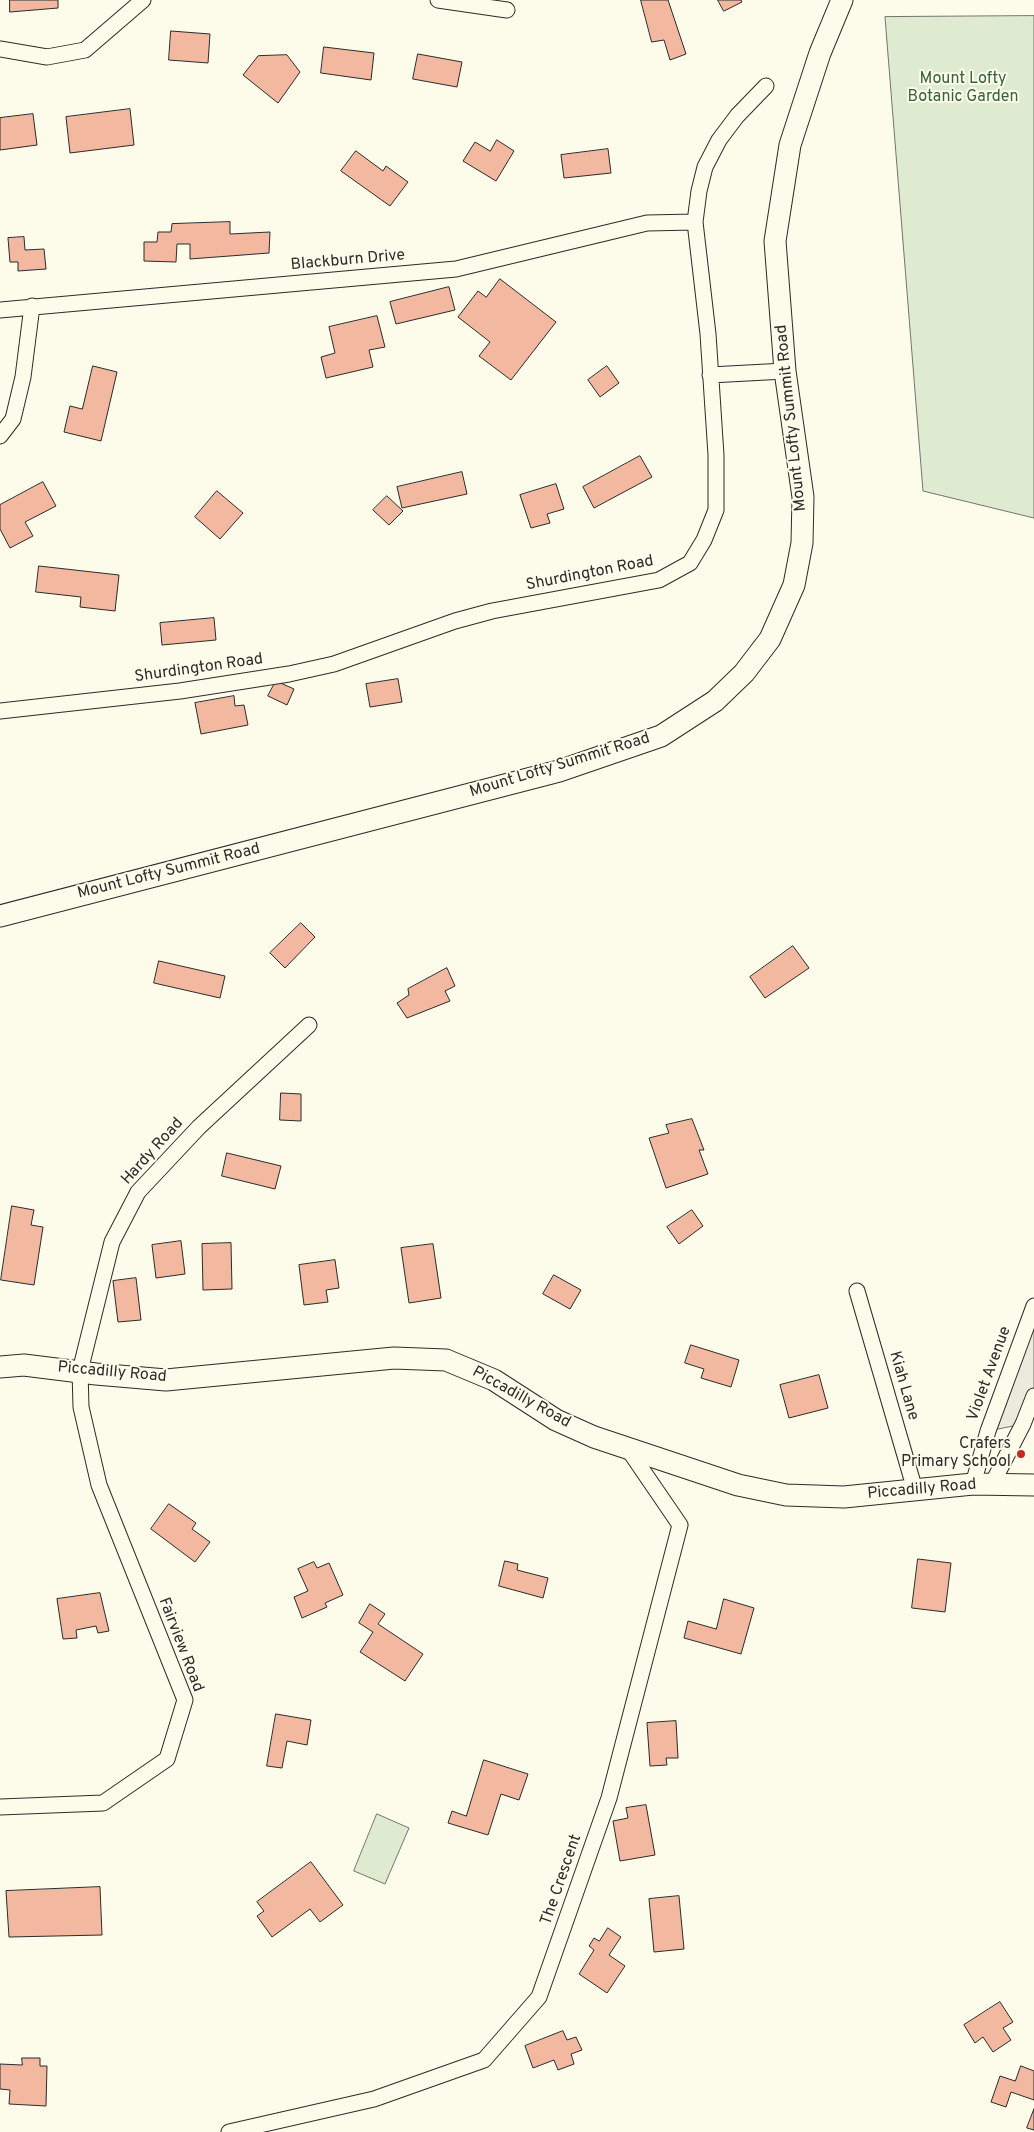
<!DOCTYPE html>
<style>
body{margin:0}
canvas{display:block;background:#fdfbea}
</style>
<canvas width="1034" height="2132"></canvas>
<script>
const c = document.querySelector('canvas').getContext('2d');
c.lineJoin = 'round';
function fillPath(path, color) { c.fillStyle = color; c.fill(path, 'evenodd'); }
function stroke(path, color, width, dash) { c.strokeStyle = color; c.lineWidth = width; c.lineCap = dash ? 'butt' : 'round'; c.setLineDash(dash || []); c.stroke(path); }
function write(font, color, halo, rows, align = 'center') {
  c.font = font + ' Overpass,sans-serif'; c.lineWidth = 4; c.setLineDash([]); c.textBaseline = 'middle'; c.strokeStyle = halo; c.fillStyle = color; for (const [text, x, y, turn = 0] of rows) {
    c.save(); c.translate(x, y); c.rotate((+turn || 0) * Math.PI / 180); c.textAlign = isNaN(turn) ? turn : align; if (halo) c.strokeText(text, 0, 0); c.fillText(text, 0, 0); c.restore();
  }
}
const green = new Path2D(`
 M 1034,16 L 1034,518 L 923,491 L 885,17 Z
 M 377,1814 L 409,1828 L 385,1884 L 354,1871 Z`);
const parking = new Path2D(`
 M 1034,1306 L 1034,1396 L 1023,1424 L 988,1431 Z`);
const building = new Path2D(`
 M 10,0 L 58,0 L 58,8 L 10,12 Z
 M 641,0 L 668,0 L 686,54 L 670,60 L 664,40 L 652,42 Z
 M 718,0 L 741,0 L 742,2 L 724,11 Z
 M 171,31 L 210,34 L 208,63 L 169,60 Z
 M 324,47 L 374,53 L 371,80 L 321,73 Z
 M 418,54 L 462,62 L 457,87 L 413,79 Z
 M 287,55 L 300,72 L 278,103 L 243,75 L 258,56 Z
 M 130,109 L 134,145 L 70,153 L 66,117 Z
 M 33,114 L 37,145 L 0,150 L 0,118 Z
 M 497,140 L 514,151 L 496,181 L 463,161 L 475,142 L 490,151 Z
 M 608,149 L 611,173 L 564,178 L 561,155 Z
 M 356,151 L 383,171 L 386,166 L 408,182 L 390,206 L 341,171 Z
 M 230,222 L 230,234 L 270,232 L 269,253 L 190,259 L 190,244 L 177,244 L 176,262 L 144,261 L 144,242 L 157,242 L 158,232 L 171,232 L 172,224 Z
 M 24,237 L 25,250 L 44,249 L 46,269 L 18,271 L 18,262 L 10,262 L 8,238 Z
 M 500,279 L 556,322 L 511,380 L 479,356 L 490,342 L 458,317 L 478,291 L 486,297 Z
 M 449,287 L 455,310 L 396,324 L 390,302 Z
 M 377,316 L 385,347 L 369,350 L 373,367 L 326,378 L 321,357 L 335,353 L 329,327 Z
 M 93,366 L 117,372 L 101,441 L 64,432 L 70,406 L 82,409 Z
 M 607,366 L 619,383 L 600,397 L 588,380 Z
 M 640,456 L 652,477 L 594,508 L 583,487 Z
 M 462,472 L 467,494 L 402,508 L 397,487 Z
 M 43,482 L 56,506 L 25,522 L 33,536 L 10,548 L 0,529 L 0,505 Z
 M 556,484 L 564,509 L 547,514 L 550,523 L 531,528 L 520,495 Z
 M 217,491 L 243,513 L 220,539 L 195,517 Z
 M 387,496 L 403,511 L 389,525 L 373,510 Z
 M 39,566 L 119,575 L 115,611 L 80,607 L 81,597 L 36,592 Z
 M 214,618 L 216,640 L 162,645 L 160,623 Z
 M 398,679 L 402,702 L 370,707 L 366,684 Z
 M 276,681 L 294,689 L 287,705 L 268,696 Z
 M 234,696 L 235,706 L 244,705 L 248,725 L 201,734 L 195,703 Z
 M 301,923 L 315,937 L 285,968 L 270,953 Z
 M 793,946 L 809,968 L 765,998 L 750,977 Z
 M 159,961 L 225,976 L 220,998 L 154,983 Z
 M 447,968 L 455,986 L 445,991 L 450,1001 L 407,1018 L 397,1003 L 409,995 L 408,989 Z
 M 281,1093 L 301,1094 L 301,1121 L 280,1120 Z
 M 692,1119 L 704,1150 L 699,1150 L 708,1174 L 666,1188 L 649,1138 L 669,1133 L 666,1125 Z
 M 227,1153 L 281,1166 L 275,1189 L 222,1176 Z
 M 12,1206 L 34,1210 L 31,1225 L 43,1227 L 34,1285 L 1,1280 Z
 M 692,1210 L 703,1226 L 679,1244 L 667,1227 Z
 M 181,1241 L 185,1274 L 156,1278 L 152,1245 Z
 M 231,1243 L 232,1289 L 203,1290 L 202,1244 Z
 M 433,1244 L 441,1298 L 409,1303 L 401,1248 Z
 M 335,1260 L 339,1288 L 326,1290 L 328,1302 L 304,1305 L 299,1265 Z
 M 554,1275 L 581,1290 L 570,1309 L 543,1294 Z
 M 136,1278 L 141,1320 L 118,1322 L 113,1281 Z
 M 691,1345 L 739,1360 L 731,1387 L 701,1378 L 704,1369 L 685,1363 Z
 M 819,1375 L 828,1408 L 789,1418 L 780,1385 Z
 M 169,1504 L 196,1523 L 192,1529 L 210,1542 L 195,1562 L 151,1529 Z
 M 918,1559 L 951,1563 L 945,1612 L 912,1608 Z
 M 505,1561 L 518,1564 L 517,1570 L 548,1578 L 543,1598 L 499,1586 Z
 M 314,1562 L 317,1568 L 329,1563 L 343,1595 L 325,1603 L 327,1607 L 302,1618 L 294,1597 L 308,1591 L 298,1569 Z
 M 100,1593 L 109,1631 L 98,1633 L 96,1626 L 76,1630 L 77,1638 L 63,1639 L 57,1599 Z
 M 724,1599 L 754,1608 L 741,1654 L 684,1638 L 688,1621 L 716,1629 Z
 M 370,1604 L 385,1614 L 378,1624 L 423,1654 L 405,1681 L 360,1652 L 373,1632 L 359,1623 Z
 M 276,1714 L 311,1720 L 307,1745 L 287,1741 L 282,1768 L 267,1766 Z
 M 676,1721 L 678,1758 L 666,1758 L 667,1765 L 650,1766 L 647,1723 Z
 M 484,1760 L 528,1774 L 519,1800 L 501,1794 L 488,1835 L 448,1823 L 452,1811 L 466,1816 Z
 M 646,1805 L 655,1855 L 620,1861 L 613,1821 L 628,1818 L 626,1808 Z
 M 311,1862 L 343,1905 L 320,1922 L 310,1909 L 272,1937 L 257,1916 L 264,1911 L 257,1902 Z
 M 100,1887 L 102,1935 L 9,1937 L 6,1891 Z
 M 679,1896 L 684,1949 L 654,1952 L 649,1899 Z
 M 608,1928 L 621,1937 L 609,1955 L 625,1966 L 607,1993 L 579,1974 L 594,1950 L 589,1946 L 594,1938 L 599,1941 Z
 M 1000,2002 L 1013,2022 L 1003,2028 L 1011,2040 L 993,2052 L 983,2037 L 975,2043 L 964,2025 Z
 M 563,2031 L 567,2040 L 576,2037 L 582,2050 L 571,2054 L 574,2064 L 558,2070 L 554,2060 L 533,2068 L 525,2046 Z
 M 22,2058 L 40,2058 L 40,2066 L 47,2066 L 46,2106 L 9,2104 L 10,2090 L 0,2089 L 0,2064 L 22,2065 Z
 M 1021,2066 L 1034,2071 L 1034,2100 L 1011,2092 L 1006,2107 L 991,2102 L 1000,2076 L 1015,2081 Z
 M 1034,2109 L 1034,2130 L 1027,2128 Z`);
const street = new Path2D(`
 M 438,0 L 507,10
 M 0,49 L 47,57 L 85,50 L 143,0
 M 0,310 L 456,269 L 647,223 L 695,222
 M 710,375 L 785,371
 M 0,436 L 13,419 L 23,377 L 32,306
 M 0,711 L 180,691 L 289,674 L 334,664 L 455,621 L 492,611 L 659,580 L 690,563 L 704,540 L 716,510 L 716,455 L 708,334 L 695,222 L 699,191 L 705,167 L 719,140 L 737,116 L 766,86
 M 857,1291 L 915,1490
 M 973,1484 L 988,1431 L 1034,1306
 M 992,1484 L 1023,1424 L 1034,1396
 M 0,1807 L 103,1803 L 167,1759 L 185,1700 L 99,1485 L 81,1407 L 80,1371 L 112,1242 L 138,1192 L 199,1127 L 309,1025
 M 229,2132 L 374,2099 L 484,2060 L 539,1997 L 609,1798 L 680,1525 L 628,1449`);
const secondary = new Path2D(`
 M 0,916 L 559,771 L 661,736 L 715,701 L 744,673 L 770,639 L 794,585 L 802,543 L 803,497 L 785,371 L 775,241 L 790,145 L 820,53 L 842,0
 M 0,1367 L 24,1365 L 96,1374 L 166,1380 L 394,1358 L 446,1360 L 494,1380 L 556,1420 L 594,1437 L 738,1485 L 786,1495 L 844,1497 L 973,1484 L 1034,1485`);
const markers = [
 [1021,1454,5,"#c62828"]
];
const parkNames = [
 ["Mount Lofty",963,80],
 ["Botanic Garden",963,98]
];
const streetNames = [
 ["Blackburn Drive",348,261,-5],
 ["Mount Lofty Summit Road",792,418,-96],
 ["Shurdington Road",590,574,-11],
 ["Shurdington Road",199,669,-8],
 ["Mount Lofty Summit Road",560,766,-17],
 ["Mount Lofty Summit Road",169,872,-14],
 ["Hardy Road",153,1152,-48],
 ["Piccadilly Road",112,1373,5],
 ["Violet Avenue",990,1374,-70],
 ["Kiah Lane",903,1386,74],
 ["Piccadilly Road",521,1398,29],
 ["Piccadilly Road",922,1490,-5],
 ["Fairview Road",180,1645,69],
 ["The Crescent",562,1880,-71]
];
const poiNames = [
 ["Crafers",1011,1445],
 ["Primary School",1011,1463]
];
fillPath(green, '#deebd1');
stroke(green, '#74746e', 1);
fillPath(parking, '#eceadb');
stroke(parking, '#74746e', 1);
fillPath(building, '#f2b8a0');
stroke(building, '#2b2b2b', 1);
stroke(street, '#2b2b2b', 17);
stroke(secondary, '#2b2b2b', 23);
stroke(street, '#fdfbea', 15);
stroke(secondary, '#fdfbea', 21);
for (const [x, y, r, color] of markers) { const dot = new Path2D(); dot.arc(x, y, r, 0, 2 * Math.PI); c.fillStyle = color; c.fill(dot); stroke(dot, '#fdfbea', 2); }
write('16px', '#34623c', '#fdfbea', parkNames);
write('16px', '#2b2b2b', '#fdfbea', streetNames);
write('16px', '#2b2b2b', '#fdfbea', poiNames, 'right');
</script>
